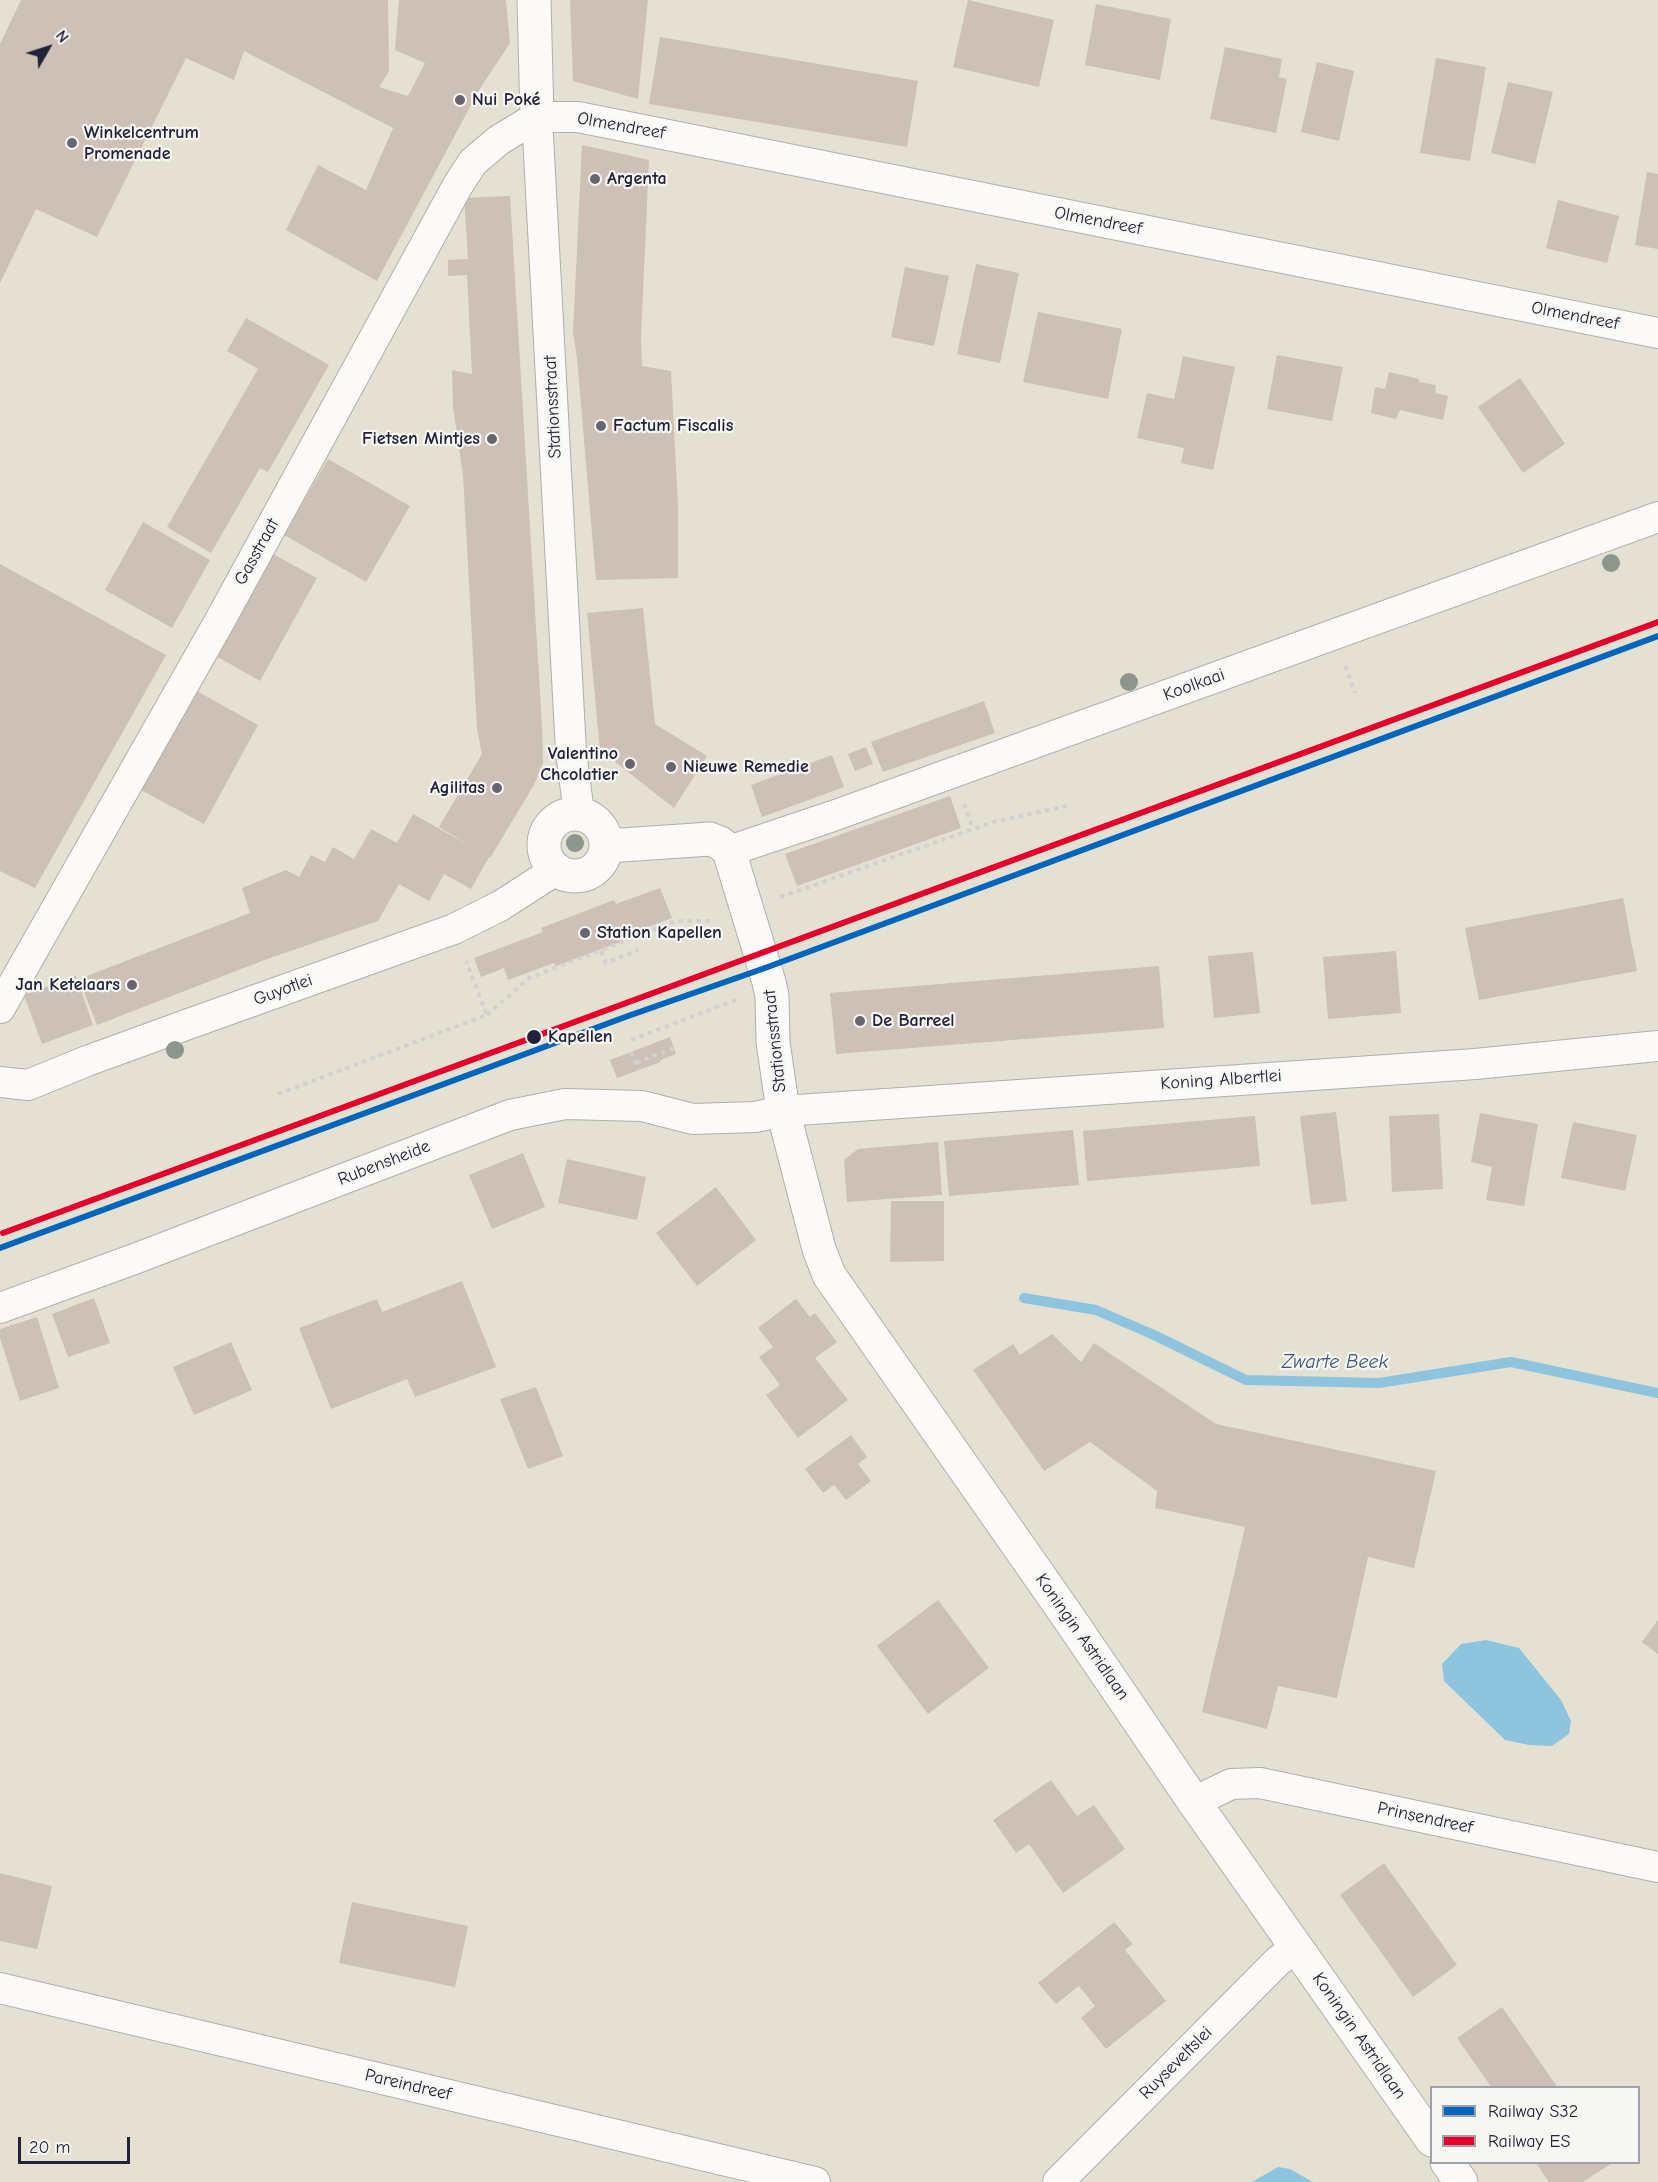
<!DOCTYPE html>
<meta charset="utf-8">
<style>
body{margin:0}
#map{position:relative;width:1658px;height:2182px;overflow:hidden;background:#e4e1d3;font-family:"Comic Neue",sans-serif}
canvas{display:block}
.legend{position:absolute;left:1430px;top:2086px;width:210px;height:78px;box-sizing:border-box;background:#f6f6f2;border:2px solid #a1a1a9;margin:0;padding:8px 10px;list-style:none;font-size:18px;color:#22223b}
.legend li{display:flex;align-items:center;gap:12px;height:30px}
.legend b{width:30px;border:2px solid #a1a1a9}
.north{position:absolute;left:18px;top:18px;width:60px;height:60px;-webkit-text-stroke:4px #f6f6f2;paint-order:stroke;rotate:51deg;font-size:16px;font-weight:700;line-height:24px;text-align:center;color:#22223b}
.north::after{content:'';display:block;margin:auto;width:21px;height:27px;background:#22223b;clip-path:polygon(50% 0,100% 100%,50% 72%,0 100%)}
.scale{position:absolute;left:18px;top:2137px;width:112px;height:27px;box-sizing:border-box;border:3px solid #22223b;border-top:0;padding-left:8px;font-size:18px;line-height:21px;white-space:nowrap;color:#22223b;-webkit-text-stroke:4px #f6f6f2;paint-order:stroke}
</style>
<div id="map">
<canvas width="1658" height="2182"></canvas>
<ul class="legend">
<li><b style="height:8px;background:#0065bd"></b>Railway S32</li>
<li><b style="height:8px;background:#e4002b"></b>Railway ES</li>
</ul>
<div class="north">N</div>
<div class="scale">20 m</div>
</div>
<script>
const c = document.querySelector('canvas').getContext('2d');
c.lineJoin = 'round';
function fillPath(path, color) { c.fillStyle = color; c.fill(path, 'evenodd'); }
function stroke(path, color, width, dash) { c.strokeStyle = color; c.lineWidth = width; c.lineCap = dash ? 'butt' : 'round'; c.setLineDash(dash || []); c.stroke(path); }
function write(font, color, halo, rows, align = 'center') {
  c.font = font + ' "Comic Neue",sans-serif'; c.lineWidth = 4.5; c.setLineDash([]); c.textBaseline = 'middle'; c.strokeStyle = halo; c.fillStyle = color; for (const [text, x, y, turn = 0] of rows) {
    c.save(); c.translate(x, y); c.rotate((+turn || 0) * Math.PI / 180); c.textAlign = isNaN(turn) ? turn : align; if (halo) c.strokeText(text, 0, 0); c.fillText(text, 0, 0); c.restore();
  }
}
const water = new Path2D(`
 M 1486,1640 L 1519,1648 L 1561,1700 L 1571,1721 L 1569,1734 L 1552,1746 L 1529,1745 L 1505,1740 L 1444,1681 L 1442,1664 L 1461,1644 Z
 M 1278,2167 L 1290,2169 L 1313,2182 L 1252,2182 Z`);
const stream = new Path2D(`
 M 1024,1298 L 1096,1310 L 1154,1335 L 1246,1380 L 1379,1383 L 1511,1362 L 1658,1393`);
const building = new Path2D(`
 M 21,0 L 388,0 L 389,71 L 379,87 L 408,96 L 425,63 L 395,50 L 399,0 L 506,0 L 510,43 L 479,90 L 377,281 L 286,230 L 318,165 L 366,190 L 393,128 L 244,51 L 234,80 L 186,58 L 97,237 L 36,209 L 0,283 L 0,44 Z
 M 570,0 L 648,0 L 638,99 L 573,81 Z
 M 968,0 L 1054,20 L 1039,87 L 953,67 Z
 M 1096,4 L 1171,19 L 1160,80 L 1085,65 Z
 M 660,37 L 918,81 L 907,147 L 649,104 Z
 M 1225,47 L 1282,59 L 1279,77 L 1287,79 L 1276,133 L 1210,119 Z
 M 1436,58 L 1486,67 L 1470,161 L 1420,153 Z
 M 1317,62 L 1354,71 L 1339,141 L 1301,132 Z
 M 1508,82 L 1553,92 L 1535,164 L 1491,153 Z
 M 582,145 L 649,160 L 641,336 L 642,366 L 671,371 L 678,506 L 678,578 L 596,580 L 577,358 L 573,333 Z
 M 1647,172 L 1658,174 L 1658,249 L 1635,245 Z
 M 510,196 L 542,726 L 543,763 L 534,785 L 490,858 L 489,857 L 471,889 L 444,874 L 429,901 L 399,884 L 378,921 L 267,959 L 97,1025 L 79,979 L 250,913 L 242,888 L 286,870 L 299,877 L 311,855 L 325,862 L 333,847 L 354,859 L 371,829 L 397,843 L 413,814 L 472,847 L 439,827 L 482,754 L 477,729 L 463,475 L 453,407 L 452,370 L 472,374 L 467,275 L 448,276 L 448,260 L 468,259 L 464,198 Z
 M 1558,200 L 1619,216 L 1607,263 L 1546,248 Z
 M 976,264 L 1019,273 L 1000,363 L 957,354 Z
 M 905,267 L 949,276 L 934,346 L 891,337 Z
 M 1038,312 L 1122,329 L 1108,399 L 1023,382 Z
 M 246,318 L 329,365 L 268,472 L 260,468 L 211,553 L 167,527 L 258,369 L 227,351 Z
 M 1277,355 L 1343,367 L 1332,421 L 1267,409 Z
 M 1183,356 L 1235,367 L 1213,470 L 1181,463 L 1184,448 L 1137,438 L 1147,393 L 1174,399 Z
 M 1389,372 L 1419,379 L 1419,382 L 1436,385 L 1435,393 L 1448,396 L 1443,420 L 1400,410 L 1396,419 L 1371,413 L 1375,387 L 1385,389 Z
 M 1520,378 L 1565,444 L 1523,473 L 1478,407 Z
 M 328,459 L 410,506 L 366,582 L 284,535 Z
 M 143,522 L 210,560 L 172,628 L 105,590 Z
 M 273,554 L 317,578 L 260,681 L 216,656 Z
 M 0,564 L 166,655 L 35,888 L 0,871 Z
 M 643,608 L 655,724 L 707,756 L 674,808 L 600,750 L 587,613 Z
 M 195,690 L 258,725 L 204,824 L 141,790 Z
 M 984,701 L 995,733 L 883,772 L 871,742 Z
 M 866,747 L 873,764 L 855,771 L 848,754 Z
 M 832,755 L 844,787 L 762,817 L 751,785 Z
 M 950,796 L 961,828 L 797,886 L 785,854 Z
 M 660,888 L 672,918 L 627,935 L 629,939 L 556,966 L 554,963 L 508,980 L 504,968 L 481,977 L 474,958 L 543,932 L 541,928 L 614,900 L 616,904 Z
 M 1623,898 L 1637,971 L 1479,1000 L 1465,928 Z
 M 1396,951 L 1401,1013 L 1328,1019 L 1323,957 Z
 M 1253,952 L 1260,1013 L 1214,1018 L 1208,956 Z
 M 1159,966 L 1164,1028 L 836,1054 L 830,993 Z
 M 76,976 L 93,1025 L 42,1044 L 24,995 Z
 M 670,1037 L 676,1054 L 660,1060 L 661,1062 L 617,1078 L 610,1060 Z
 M 1336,1112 L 1347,1201 L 1311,1205 L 1300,1116 Z
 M 1480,1113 L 1538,1124 L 1524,1206 L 1486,1200 L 1492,1167 L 1471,1162 Z
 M 1439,1114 L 1443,1189 L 1392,1192 L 1389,1116 Z
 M 1255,1116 L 1260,1166 L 1087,1181 L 1083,1131 Z
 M 1573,1122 L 1637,1135 L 1625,1191 L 1561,1178 Z
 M 1073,1130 L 1079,1185 L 949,1196 L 944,1141 Z
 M 938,1142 L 942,1195 L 847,1202 L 844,1160 L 858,1149 Z
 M 523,1153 L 545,1207 L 492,1229 L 469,1175 Z
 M 567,1159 L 646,1177 L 637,1220 L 558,1203 Z
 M 716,1187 L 756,1240 L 697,1286 L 656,1233 Z
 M 891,1201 L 944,1201 L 944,1261 L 890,1262 Z
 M 462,1281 L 496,1367 L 415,1397 L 407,1379 L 331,1409 L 299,1328 L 377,1299 L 382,1312 Z
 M 94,1298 L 110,1343 L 68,1357 L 52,1314 Z
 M 796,1299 L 810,1317 L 815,1313 L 837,1342 L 815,1358 L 848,1400 L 798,1438 L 766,1395 L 780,1385 L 759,1357 L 773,1347 L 758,1328 Z
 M 37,1317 L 59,1388 L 20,1401 L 0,1338 L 0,1329 Z
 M 1052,1334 L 1081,1362 L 1094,1343 L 1216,1424 L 1436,1471 L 1414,1568 L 1368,1557 L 1337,1698 L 1278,1686 L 1267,1729 L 1202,1712 L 1245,1527 L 1155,1508 L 1157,1491 L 1090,1442 L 1044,1471 L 973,1370 L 1013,1344 L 1020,1355 Z
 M 231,1342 L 252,1390 L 194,1415 L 173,1367 Z
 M 536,1387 L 563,1456 L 528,1469 L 500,1399 Z
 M 851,1435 L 867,1457 L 858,1464 L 871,1481 L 846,1500 L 834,1485 L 823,1493 L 805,1469 Z
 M 938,1600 L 989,1668 L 928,1714 L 877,1646 Z
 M 1658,1620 L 1658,1654 L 1642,1642 Z
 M 1051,1780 L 1077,1816 L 1094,1805 L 1125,1849 L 1063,1893 L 1029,1844 L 1016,1853 L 993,1820 Z
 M 1384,1863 L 1457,1965 L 1413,1997 L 1340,1895 Z
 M 0,1873 L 52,1886 L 37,1949 L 0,1941 Z
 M 352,1902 L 468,1926 L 455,1987 L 339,1963 Z
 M 1114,1922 L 1133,1944 L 1125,1950 L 1166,2001 L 1106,2049 L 1081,2018 L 1095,2006 L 1079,1986 L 1056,2004 L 1038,1983 Z
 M 1502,2007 L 1531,2049 L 1558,2088 L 1492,2088 L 1457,2038 Z
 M 1536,2163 L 1612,2163 L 1583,2182 L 1549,2182 Z`);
const path = new Path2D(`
 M 1345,666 L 1355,693
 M 964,804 L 973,829
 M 780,897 L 993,822 L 1067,806
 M 601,951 L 606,963 L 638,950
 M 487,1015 L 529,978 L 676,921 L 713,921
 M 631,1040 L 738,999
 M 631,1052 L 638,1070
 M 636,1063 L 674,1048
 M 278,1094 L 487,1015 L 466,961`);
const minor = new Path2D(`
 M 537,117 L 578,117 L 1658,333
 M 537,117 L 571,752 L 579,813
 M 729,851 L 833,816 L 1658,517
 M 0,1008 L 218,624 L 458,185 L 473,162 L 499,140 L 537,117
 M 0,1082 L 28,1085 L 87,1061 L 183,1026 L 454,929 L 500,906 L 556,870
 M 0,1308 L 137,1258 L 510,1115 L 565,1104 L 642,1106 L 693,1119 L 755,1117 L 783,1111 L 1475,1064 L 1658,1046
 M 1194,1802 L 1231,1784 L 1260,1783 L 1658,1867
 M 0,1988 L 815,2182
 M 1058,2182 L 1278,1961 L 1297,1947`);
const tertiary = new Path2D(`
 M 534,0 L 537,117
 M544 845a31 31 0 1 1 62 0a31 31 0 1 1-62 0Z
 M 607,846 L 710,839 L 720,843 L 729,851 L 769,982 L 772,996 L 773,1042 L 783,1111 L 819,1249 L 829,1275 L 1066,1614 L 1194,1802 L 1432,2140
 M 1447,2162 L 1461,2182`);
const rail1 = new Path2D(`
 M 0,1248 L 628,1016 L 765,968 L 1658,636`);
const rail2 = new Path2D(`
 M 3,1233 L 1658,622`);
const trees = [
 [1611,563],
 [1129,682],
 [575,843],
 [175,1050]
];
const markers = [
 [460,100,6,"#666570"],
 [72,143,6,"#666570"],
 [595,179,6,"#666570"],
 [601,426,6,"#666570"],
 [492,439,6,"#666570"],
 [630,764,6,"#666570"],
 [671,767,6,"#666570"],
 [497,788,6,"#666570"],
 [585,933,6,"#666570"],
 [132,985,6,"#666570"],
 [860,1021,6,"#666570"],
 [534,1037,8,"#22223b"]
];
const poiNames = [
 ["Nui Poké",472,100],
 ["Winkelcentrum",84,133],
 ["Promenade",84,154],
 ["Argenta",607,179],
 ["Factum Fiscalis",613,426],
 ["Fietsen Mintjes",480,439,"right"],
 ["Valentino",618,754,"right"],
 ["Chcolatier",618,775,"right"],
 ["Nieuwe Remedie",683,767],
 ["Agilitas",485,788,"right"],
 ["Station Kapellen",597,933],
 ["Jan Ketelaars",120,985,"right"],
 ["De Barreel",872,1021]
];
const streetNames = [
 ["Olmendreef",621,126,10],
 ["Olmendreef",1098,221,11],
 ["Olmendreef",1575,316,11],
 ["Stationsstraat",553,407,-93],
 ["Gasstraat",257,552,-61],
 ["Koolkaai",1194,685,-20],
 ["Guyotlei",283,990,-20],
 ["Stationsstraat",775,1041,-96],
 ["Koning Albertlei",1221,1080,-4],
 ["Rubensheide",384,1163,-21],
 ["Koningin Astridlaan",1082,1637,55],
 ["Prinsendreef",1425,1818,12],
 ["Koningin Astridlaan",1359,2036,55],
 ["Ruyseveltslei",1176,2063,-45],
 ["Pareindreef",408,2085,13]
];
const stopNames = [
 ["Kapellen",548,1037]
];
const waterNames = [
 ["Zwarte Beek",1335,1362]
];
fillPath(water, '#8fc4df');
stroke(stream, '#8fc4df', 10);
fillPath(building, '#ccc0b7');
stroke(minor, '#b0aea8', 32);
stroke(tertiary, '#b0aea8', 35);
stroke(path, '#d1d1cf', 4, [4.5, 4.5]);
stroke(minor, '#fbfaf8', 30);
stroke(tertiary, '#fbfaf8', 33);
stroke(rail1, '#0065bd', 6);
stroke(rail2, '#e4002b', 6);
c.fillStyle = '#8d968d';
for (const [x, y] of trees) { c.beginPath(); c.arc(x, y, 9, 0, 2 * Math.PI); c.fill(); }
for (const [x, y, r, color] of markers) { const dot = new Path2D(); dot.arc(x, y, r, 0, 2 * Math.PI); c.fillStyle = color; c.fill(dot); stroke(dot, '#f6f6f2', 2); }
write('bold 18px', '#22223b', '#f6f6f2', poiNames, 'left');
write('18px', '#22223b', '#f6f6f2', streetNames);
write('bold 18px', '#22223b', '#f6f6f2', stopNames, 'left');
write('italic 20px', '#3c5676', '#f6f6f2', waterNames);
</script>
